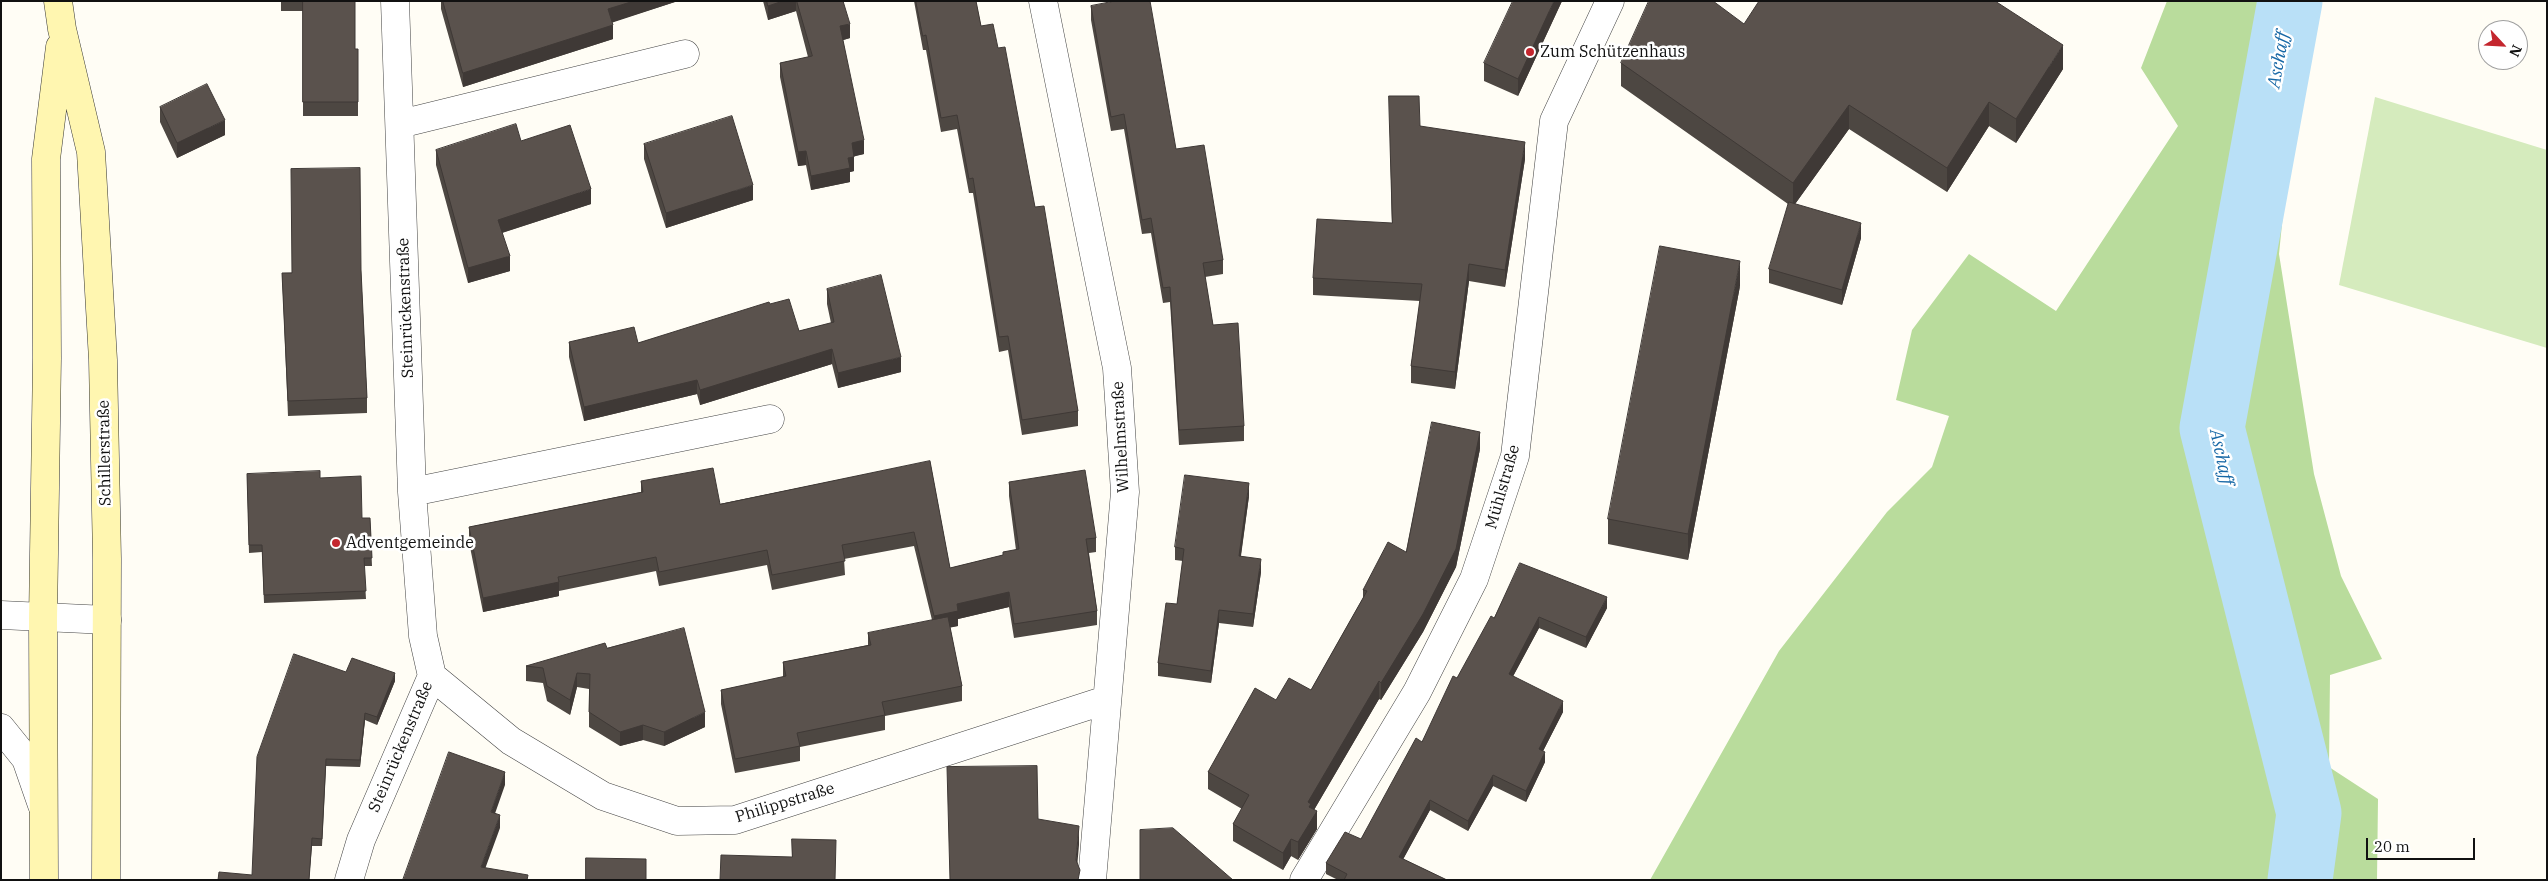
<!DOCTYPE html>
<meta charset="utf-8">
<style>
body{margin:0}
#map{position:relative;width:2548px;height:881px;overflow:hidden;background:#fffdf5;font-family:"IBM Plex Serif",serif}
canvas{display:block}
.frame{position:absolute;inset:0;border:2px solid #111;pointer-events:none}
.north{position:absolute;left:2478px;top:20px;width:50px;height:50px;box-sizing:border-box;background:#fff;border:1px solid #a0a0a0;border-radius:50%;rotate:115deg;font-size:14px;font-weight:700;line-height:20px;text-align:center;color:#111}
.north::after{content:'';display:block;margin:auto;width:18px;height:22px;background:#c4262e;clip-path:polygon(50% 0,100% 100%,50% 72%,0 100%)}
.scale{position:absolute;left:2366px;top:838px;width:109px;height:22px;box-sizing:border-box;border:2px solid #111;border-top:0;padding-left:6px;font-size:15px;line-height:18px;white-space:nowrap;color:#111;-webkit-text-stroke:4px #fff;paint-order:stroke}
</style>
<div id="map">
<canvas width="2548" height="881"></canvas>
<div class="frame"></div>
<div class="north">N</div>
<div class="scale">20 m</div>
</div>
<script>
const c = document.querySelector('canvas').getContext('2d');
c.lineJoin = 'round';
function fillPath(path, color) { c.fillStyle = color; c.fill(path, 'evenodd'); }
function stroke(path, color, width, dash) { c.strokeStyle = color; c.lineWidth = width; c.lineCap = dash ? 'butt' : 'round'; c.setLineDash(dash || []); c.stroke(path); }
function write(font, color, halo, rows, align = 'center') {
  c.font = font + ' "IBM Plex Serif",serif'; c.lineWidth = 5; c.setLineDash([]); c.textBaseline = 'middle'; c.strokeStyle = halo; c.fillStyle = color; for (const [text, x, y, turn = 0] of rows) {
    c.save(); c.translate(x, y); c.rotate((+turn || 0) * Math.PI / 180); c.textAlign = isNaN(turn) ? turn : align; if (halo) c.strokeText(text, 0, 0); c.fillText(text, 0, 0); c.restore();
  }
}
const green = new Path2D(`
 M 2375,97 L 2547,150 L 2547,348 L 2339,285 Z`);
const forest = new Path2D(`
 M 2167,1 L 2314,1 L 2300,44 L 2279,254 L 2314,474 L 2341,576 L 2382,659 L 2330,675 L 2329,767 L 2378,799 L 2377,880 L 1650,880 L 1779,651 L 1887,512 L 1932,467 L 1949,416 L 1896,400 L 1912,330 L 1969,254 L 2056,311 L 2178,126 L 2141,68 Z`);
const river = new Path2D(`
 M 2290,1 L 2212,428 L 2309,813 L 2300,880`);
const minor = new Path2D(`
 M 1043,1 L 1117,368 L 1125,492 L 1092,880
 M 400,124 L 685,54
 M 412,492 L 770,419
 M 432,676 L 511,741 L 603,796 L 677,821 L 735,820 L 1106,700
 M 349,880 L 361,840 L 432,676 L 423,636 L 412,492 L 395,1
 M 1304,880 L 1417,692 L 1474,579 L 1515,456 L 1554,121 L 1610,1`);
const tertiary = new Path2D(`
 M 1,615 L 107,620
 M 1,728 L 26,759 L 42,805`);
const secondary = new Path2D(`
 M 58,1 L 62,29 L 91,152 L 103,360 L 107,559 L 106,880
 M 44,880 L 43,619 L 47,358 L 46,159 L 60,47`);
const wall = new Path2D(`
 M 281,1 L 355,1 L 355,49 L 358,49 L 358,116 L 303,116 L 303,11 L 281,11 Z
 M 441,1 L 678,1 L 612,22 L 613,39 L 463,87 L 441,9 Z
 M 763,1 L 843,1 L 850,38 L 843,40 L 864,154 L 854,156 L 854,171 L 850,172 L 850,182 L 811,190 L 806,165 L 798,166 L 780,77 L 780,63 L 808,57 L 796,11 L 768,20 Z
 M 914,1 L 976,1 L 981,26 L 998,48 L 1035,207 L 1078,411 L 1078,426 L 1022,435 L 1008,350 L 999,352 L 973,193 L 969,193 L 957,129 L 941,132 L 926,50 L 923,50 Z
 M 1562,1 L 1518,96 L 1484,81 L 1484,63 Z
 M 1091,6 L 1176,149 L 1223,260 L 1223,274 L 1205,277 L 1213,325 L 1244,426 L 1244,441 L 1179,445 L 1170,302 L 1163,303 L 1151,233 L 1142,234 L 1124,129 L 1111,131 L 1091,20 Z
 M 1744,24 L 2063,69 L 2016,143 L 1989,126 L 1947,192 L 1849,129 L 1795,204 L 1861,238 L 1842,305 L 1769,283 L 1769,269 L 1788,204 L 1621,86 L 1621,63 Z
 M 1389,96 L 1420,126 L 1525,159 L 1505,287 L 1469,281 L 1455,389 L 1411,383 L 1411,366 L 1420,301 L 1313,295 L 1313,278 L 1392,223 Z
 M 160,107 L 225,135 L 177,158 L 160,122 Z
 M 521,141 L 591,204 L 502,233 L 510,271 L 468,283 L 436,165 L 436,150 Z
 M 644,144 L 753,200 L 666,228 L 644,159 Z
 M 361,270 L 367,398 L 367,413 L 288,416 L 282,273 Z
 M 1740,286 L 1688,560 L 1608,544 L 1608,519 Z
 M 827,289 L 901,372 L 838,388 L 832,364 L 700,405 L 697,394 L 584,421 L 569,357 L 569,342 L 638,343 L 770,304 L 799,331 L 831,323 L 827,304 Z
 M 1480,449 L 1456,567 L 1423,632 L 1381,700 L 1379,699 L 1314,810 L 1317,829 L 1298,860 L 1291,856 L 1283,870 L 1233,841 L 1233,824 L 1242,809 L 1208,789 L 1208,772 L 1276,700 L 1311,690 L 1363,598 L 1363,590 L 1406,552 Z
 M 930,461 L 950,568 L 1003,555 L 1003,552 L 1016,550 L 1009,496 L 1009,482 L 1096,538 L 1096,552 L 1089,553 L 1097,611 L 1097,625 L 1014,638 L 1009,607 L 958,619 L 958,626 L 950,627 L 962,686 L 962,701 L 885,716 L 885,730 L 800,747 L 800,761 L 735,773 L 721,704 L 721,690 L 783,677 L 783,662 L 868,645 L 868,633 L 932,620 L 914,546 L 844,559 L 845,575 L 772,590 L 767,565 L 659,586 L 656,571 L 559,591 L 559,596 L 483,612 L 469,542 L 469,527 L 641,492 L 641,481 L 720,504 Z
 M 247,474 L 320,478 L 362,518 L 370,518 L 372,566 L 364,566 L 366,599 L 264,603 L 262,552 L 249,553 Z
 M 1249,496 L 1241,556 L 1261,572 L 1253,627 L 1219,623 L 1211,683 L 1158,676 L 1158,663 L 1177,604 L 1183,561 L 1175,560 L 1175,547 Z
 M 1607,608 L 1586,648 L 1539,628 L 1513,676 L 1563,712 L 1543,751 L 1545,762 L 1526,802 L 1493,786 L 1468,831 L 1430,810 L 1403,859 L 1447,880 L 1338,880 L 1326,874 L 1326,863 L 1361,839 L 1422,742 L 1457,678 L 1494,618 Z
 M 607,648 L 705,727 L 664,746 L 643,740 L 620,746 L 589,727 L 589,689 L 577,687 L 570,715 L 547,701 L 543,683 L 526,681 L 526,666 Z
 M 346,672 L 395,681 L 377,725 L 365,720 L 360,767 L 326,766 L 322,846 L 312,846 L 309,880 L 218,880 L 252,875 Z`);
const shadedWall = new Path2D(`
 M 634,1 L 678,1 L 608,24 L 608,9 Z
 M 783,1 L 796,1 L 796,11 L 768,20 L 768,6 Z
 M 1554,1 L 1562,1 L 1518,96 L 1518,79 Z
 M 850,24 L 850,38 L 840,41 L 840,26 Z
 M 613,25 L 613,39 L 463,87 L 463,73 Z
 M 2063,45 L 2063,69 L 2016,143 L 2016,119 Z
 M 1989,102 L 1989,126 L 1947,192 L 1947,168 Z
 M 1849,105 L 1849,129 L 1793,207 L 1793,183 Z
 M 225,120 L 225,135 L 177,158 L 177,143 Z
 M 864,140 L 864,154 L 852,157 L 852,143 Z
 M 1525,142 L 1525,159 L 1505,287 L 1505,270 Z
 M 806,151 L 806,165 L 798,166 L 798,152 Z
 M 854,157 L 854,171 L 850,172 L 850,182 L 811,190 L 811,176 L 848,158 Z
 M 753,185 L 753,200 L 666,228 L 666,213 Z
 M 591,189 L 591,204 L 498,234 L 498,220 Z
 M 1861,223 L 1861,238 L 1842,305 L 1842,290 Z
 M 510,256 L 510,271 L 468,283 L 468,268 Z
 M 1740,261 L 1740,286 L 1688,560 L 1688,534 Z
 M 1469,264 L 1469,281 L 1455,389 L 1455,372 Z
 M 832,349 L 832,364 L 700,405 L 700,390 Z
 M 901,357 L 901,372 L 838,388 L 838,373 Z
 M 697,380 L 697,394 L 584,421 L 584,407 Z
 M 1480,432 L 1480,449 L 1456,567 L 1423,632 L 1381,700 L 1381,683 Z
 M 1249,483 L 1249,496 L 1239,568 L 1239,556 Z
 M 1261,559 L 1261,572 L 1253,627 L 1253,614 Z
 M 559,582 L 559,596 L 483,612 L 483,598 Z
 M 1009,592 L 1009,607 L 958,619 L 958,626 L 934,631 L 934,616 L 957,604 Z
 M 1607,597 L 1607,608 L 1586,648 L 1586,637 Z
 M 1219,610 L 1219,623 L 1211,683 L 1211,671 Z
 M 1539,617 L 1539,628 L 1509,684 L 1509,674 Z
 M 395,673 L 395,681 L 377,725 L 377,717 Z
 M 577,673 L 577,687 L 570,715 L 570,700 Z
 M 1379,681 L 1379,699 L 1311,815 L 1317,811 L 1317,829 L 1298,860 L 1298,842 L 1308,802 Z
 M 1563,701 L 1563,712 L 1539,759 L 1539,749 Z
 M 705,712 L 705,727 L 664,746 L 664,732 Z
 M 365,713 L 365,720 L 360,767 L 360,760 Z
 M 643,725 L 643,740 L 620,746 L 620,732 Z
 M 1545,752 L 1545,762 L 1526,802 L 1526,791 Z
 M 505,772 L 505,785 L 491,825 L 491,812 Z
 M 1493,775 L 1493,786 L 1468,831 L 1468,821 Z
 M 1430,800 L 1430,810 L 1399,867 L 1399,857 Z
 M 500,815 L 500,828 L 481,880 L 481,867 Z
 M 1079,826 L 1079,845 L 1076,879 L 1076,860 Z
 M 1291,839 L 1291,856 L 1283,870 L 1283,853 Z`);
const building = new Path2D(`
 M 303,1 L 355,1 L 355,49 L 358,49 L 358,102 L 303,102 Z
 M 443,1 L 634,1 L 608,9 L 613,25 L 463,73 Z
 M 767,1 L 783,1 L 768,6 Z
 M 797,1 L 843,1 L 850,24 L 840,26 L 864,140 L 852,143 L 854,157 L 848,158 L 850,168 L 811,176 L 806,151 L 798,152 L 780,63 L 812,56 Z
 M 916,1 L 976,1 L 981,26 L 993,24 L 998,48 L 1005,47 L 1035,207 L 1044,206 L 1078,411 L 1022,420 L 1008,336 L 999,337 L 973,178 L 969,179 L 957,115 L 941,118 L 926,35 L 923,36 Z
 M 1115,1 L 1150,1 L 1176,149 L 1204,145 L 1223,260 L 1203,263 L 1213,325 L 1238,323 L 1244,426 L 1179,430 L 1170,287 L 1163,288 L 1151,218 L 1142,220 L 1124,114 L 1111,117 L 1091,6 Z
 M 1513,1 L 1554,1 L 1518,79 L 1484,63 Z
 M 1649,1 L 1713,1 L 1744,24 L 1759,1 L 1995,1 L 2063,45 L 2016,119 L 1989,102 L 1947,168 L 1849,105 L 1793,183 L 1621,63 Z
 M 207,84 L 225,120 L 177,143 L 160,107 Z
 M 1389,96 L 1419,96 L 1420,126 L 1525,142 L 1505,270 L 1469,264 L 1455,372 L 1411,366 L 1422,284 L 1313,278 L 1317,219 L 1392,223 Z
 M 732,116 L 753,185 L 666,213 L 644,144 Z
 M 516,124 L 521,141 L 570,125 L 591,189 L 498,220 L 510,256 L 468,268 L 436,150 Z
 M 360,168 L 361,270 L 367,398 L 288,401 L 282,273 L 292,273 L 291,169 Z
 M 1789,202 L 1861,223 L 1842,290 L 1769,269 Z
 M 1660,246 L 1740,261 L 1688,534 L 1608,519 Z
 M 881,275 L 901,357 L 838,373 L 832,349 L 700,390 L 697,380 L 584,407 L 569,342 L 634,327 L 638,343 L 769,302 L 770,304 L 789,299 L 799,331 L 834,322 L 827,289 Z
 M 1432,422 L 1480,432 L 1456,549 L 1423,614 L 1381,683 L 1379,681 L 1308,802 L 1311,804 L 1309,807 L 1317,811 L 1298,842 L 1291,839 L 1283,853 L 1233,824 L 1249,795 L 1208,772 L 1255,688 L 1276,700 L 1289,678 L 1311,690 L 1367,591 L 1363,590 L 1388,542 L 1406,552 Z
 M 930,461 L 950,568 L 1003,555 L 1003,552 L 1019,549 L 1009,482 L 1085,470 L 1096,538 L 1086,539 L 1097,611 L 1014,624 L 1009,592 L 957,604 L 958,611 L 934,616 L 914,532 L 842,545 L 845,561 L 772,575 L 767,550 L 659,572 L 656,557 L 558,577 L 559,582 L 483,598 L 469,527 L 643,492 L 641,481 L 713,468 L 720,504 Z
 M 320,471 L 320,478 L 361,476 L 362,518 L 370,518 L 372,558 L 364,558 L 366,591 L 264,595 L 262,545 L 249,545 L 247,474 Z
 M 1185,475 L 1249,483 L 1239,556 L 1261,559 L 1253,614 L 1219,610 L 1211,671 L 1158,663 L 1166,603 L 1177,604 L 1184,549 L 1175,547 Z
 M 1520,563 L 1607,597 L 1586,637 L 1539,617 L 1509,674 L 1563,701 L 1539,749 L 1545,752 L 1526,791 L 1493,775 L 1468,821 L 1430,800 L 1399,857 L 1447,880 L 1344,880 L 1347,874 L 1326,863 L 1345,832 L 1361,839 L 1416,738 L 1422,742 L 1453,676 L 1457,678 L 1491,616 L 1494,618 Z
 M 948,617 L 962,686 L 882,702 L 885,715 L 797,733 L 800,746 L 735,759 L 721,690 L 786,676 L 783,662 L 871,645 L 868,633 Z
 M 684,628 L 705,712 L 664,732 L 643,725 L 620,732 L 589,712 L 590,674 L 577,673 L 570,700 L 547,686 L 543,668 L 526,666 L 605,643 L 607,648 Z
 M 294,654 L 346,672 L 352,658 L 395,673 L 377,717 L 365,713 L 360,760 L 326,759 L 322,839 L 312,838 L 309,880 L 218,880 L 219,872 L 252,875 L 257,757 Z
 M 449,752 L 505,772 L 491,812 L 500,815 L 481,867 L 528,875 L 527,880 L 403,880 Z
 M 1037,766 L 1038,819 L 1079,826 L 1076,860 L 1080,870 L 1078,880 L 950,880 L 947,767 Z
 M 1173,828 L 1233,880 L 1140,880 L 1140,830 Z
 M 792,839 L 836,840 L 835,880 L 720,880 L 721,855 L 792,857 Z
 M 586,858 L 646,859 L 646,880 L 586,880 Z`);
const markers = [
 [1530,52,5,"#c4262e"],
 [336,543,5,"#c4262e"]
];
const poiNames = [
 ["Zum Schützenhaus",1540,52],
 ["Adventgemeinde",346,543]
];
const streetNames = [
 ["Steinrückenstraße",406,308,-92],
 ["Wilhelmstraße",1121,437,-93],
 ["Schillerstraße",105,453,-91],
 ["Mühlstraße",1503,487,-74],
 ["Steinrückenstraße",401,747,-67],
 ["Philippstraße",785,803,-17]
];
const waterNames = [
 ["Aschaff",2279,60,-80],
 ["Aschaff",2221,457,78]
];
fillPath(green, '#d5ebbd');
fillPath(forest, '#b9dc9c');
stroke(river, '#b9e0f7', 65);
stroke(minor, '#444', 29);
stroke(tertiary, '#444', 29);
stroke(secondary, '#333', 29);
stroke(minor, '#fff', 28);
stroke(tertiary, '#fff', 28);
stroke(secondary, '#fff6b0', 28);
fillPath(wall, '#4d4742');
fillPath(shadedWall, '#3f3936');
fillPath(building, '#5a524d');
stroke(building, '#3f3936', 1);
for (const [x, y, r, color] of markers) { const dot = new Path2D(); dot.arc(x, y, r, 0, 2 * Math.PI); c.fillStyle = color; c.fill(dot); stroke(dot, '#fff', 2); }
write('16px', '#111', '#fff', poiNames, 'left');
write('16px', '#111', '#fff', streetNames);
write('italic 18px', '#1768a6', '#fff', waterNames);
</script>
